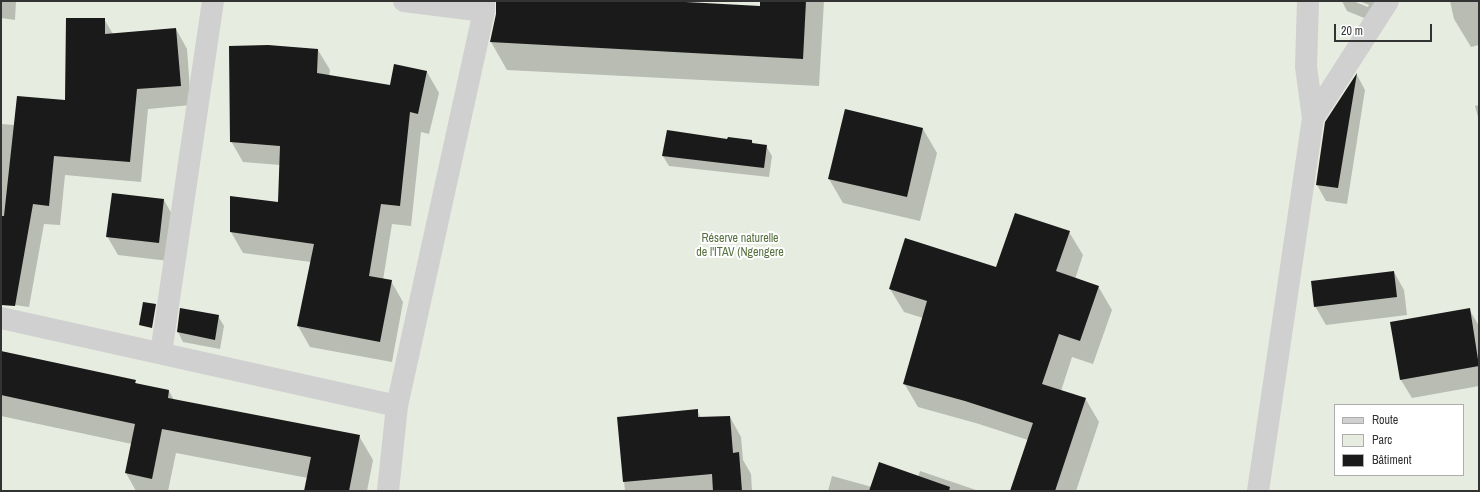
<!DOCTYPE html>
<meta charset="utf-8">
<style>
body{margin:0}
#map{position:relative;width:1480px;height:492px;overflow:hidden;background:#fff;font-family:"Archivo Narrow",sans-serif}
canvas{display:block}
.frame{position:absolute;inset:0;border:2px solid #333;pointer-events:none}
.legend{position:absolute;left:1334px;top:404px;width:130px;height:72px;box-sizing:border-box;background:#fff;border:1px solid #adadad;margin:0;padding:5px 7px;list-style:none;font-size:12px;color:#333}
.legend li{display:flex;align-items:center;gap:8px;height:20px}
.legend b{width:20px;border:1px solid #adadad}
.scale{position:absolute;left:1334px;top:24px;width:98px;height:18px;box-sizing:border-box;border:2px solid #333;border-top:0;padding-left:5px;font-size:12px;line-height:14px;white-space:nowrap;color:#333;-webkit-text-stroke:3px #fff;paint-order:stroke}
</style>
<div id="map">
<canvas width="1480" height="492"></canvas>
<div class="frame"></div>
<ul class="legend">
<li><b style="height:5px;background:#d0d0d0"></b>Route</li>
<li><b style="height:11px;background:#e6ecdf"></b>Parc</li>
<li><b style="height:11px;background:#1a1a1a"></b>Bâtiment</li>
</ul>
<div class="scale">20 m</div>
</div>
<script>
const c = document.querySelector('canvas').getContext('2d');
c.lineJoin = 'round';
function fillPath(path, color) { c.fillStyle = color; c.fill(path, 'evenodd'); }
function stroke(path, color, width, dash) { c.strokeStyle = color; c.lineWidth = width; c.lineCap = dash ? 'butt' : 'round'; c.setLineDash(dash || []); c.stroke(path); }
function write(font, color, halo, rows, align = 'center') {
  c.font = font + ' "Archivo Narrow",sans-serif'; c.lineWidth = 4; c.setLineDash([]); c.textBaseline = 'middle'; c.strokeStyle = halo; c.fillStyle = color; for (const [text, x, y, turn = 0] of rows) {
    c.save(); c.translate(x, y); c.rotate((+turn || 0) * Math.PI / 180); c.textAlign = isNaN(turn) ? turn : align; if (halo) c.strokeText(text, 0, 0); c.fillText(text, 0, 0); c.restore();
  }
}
const green = new Path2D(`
 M 1,1 L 1479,1 L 1479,491 L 1,491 ZM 1335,405 L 1463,405 L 1463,475 L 1335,475 Z`);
const shadow = new Path2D(`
 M 1,1 L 16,1 L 15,20 L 1,18 Z
 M 497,1 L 648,1 L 761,7 L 761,1 L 824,1 L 819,86 L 507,70 L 491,42 L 498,11 Z
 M 1342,1 L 1353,1 L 1368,7 L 1369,5 L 1359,1 L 1383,1 L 1374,22 L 1347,11 Z
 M 1450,1 L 1479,1 L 1479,45 L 1471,47 L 1454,19 Z
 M 104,19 L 113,34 L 176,29 L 187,49 L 191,105 L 148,109 L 141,182 L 65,175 L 60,225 L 44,224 L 29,307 L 1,303 L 1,124 L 15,125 L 66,101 Z
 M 318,50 L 330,70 L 329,76 L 390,86 L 395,65 L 427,72 L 439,93 L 429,134 L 421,132 L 411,226 L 392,224 L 383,280 L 391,281 L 403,302 L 392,362 L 310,347 L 298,326 L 311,262 L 243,253 L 231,232 L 279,203 L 280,165 L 243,162 L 231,141 Z
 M 1357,75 L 1365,90 L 1347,204 L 1326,201 L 1317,185 L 1326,123 Z
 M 1479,105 L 1479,121 L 1475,106 Z
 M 923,129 L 937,153 L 920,221 L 843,203 L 829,179 Z
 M 728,140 L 752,141 L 753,144 L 766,146 L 772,156 L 769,177 L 669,166 L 663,156 Z
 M 164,200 L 174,218 L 169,261 L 118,255 L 107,236 Z
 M 1069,232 L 1083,255 L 1075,279 L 1098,286 L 1112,310 L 1093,364 L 1072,357 L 1061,391 L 1085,398 L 1099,422 L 1076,491 L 1012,491 L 1028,440 L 979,424 L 918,407 L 904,383 L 923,318 L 904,312 L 890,289 L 997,268 Z
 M 1394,272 L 1404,290 L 1407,315 L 1326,325 L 1315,306 Z
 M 1469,309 L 1479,326 L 1479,386 L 1412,398 L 1401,380 Z
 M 218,316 L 224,326 L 220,349 L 183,342 L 178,332 Z
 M 1,352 L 135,381 L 137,385 L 169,391 L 174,400 L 359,436 L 373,460 L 367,491 L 305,491 L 308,478 L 176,453 L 168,491 L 136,491 L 126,473 L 132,444 L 1,416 Z
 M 697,410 L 701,418 L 730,417 L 741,437 L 743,460 L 751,474 L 752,491 L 625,491 L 618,418 Z
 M 920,471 L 979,491 L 828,491 L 832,476 L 872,487 L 918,477 Z`);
const building = new Path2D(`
 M 496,1 L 667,1 L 760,6 L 760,1 L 806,1 L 803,59 L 490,42 L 496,14 Z
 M 66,18 L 105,18 L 105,34 L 176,28 L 181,86 L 137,89 L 130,162 L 54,156 L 49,206 L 33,204 L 15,306 L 1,305 L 1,216 L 4,216 L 17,96 L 65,100 Z
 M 268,45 L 318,49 L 317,73 L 390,85 L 394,64 L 427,71 L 418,114 L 410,112 L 400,206 L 381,204 L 369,276 L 392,280 L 380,342 L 297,326 L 314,244 L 230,232 L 230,196 L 278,202 L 280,146 L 230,142 L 229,46 Z
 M 1357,73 L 1338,188 L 1316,185 L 1325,122 Z
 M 845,109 L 923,128 L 907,197 L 828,179 Z
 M 667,130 L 727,139 L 728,137 L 752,140 L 752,143 L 767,145 L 764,168 L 662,156 Z
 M 112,193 L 164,199 L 159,243 L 106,237 Z
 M 1015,213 L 1070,231 L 1056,271 L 1099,286 L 1080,341 L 1059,334 L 1042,384 L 1086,398 L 1055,491 L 1010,491 L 1033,423 L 965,401 L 903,384 L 927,301 L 889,289 L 905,238 L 996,267 Z
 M 1394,271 L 1397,297 L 1314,307 L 1311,281 Z
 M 143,302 L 156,304 L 152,328 L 139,325 Z
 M 180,308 L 219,315 L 215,340 L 177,332 Z
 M 1470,308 L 1479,366 L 1400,380 L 1390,322 Z
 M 1,351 L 136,380 L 135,383 L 169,390 L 168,398 L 360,435 L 349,491 L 304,491 L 311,457 L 162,429 L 152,479 L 125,473 L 135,424 L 1,395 Z
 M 698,409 L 698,417 L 730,416 L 733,453 L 739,452 L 742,491 L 713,491 L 712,474 L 623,482 L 617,417 Z
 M 879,462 L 950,487 L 949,491 L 869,491 Z`);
const minor = new Path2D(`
 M 404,1 L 484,11
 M 1313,118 L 1388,1
 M 1,318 L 397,406
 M 161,353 L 213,1
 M 388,491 L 397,406 L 484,11 L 484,1
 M 1258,491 L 1313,118 L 1306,67 L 1308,1`);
const parkNames = [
 ["Réserve naturelle",740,239],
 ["de l'ITAV (Ngengere",740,253]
];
fillPath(green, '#e6ecdf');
fillPath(shadow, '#0003');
fillPath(building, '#1a1a1a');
stroke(minor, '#d0d0d0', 22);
write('12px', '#56703f', '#fff', parkNames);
</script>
